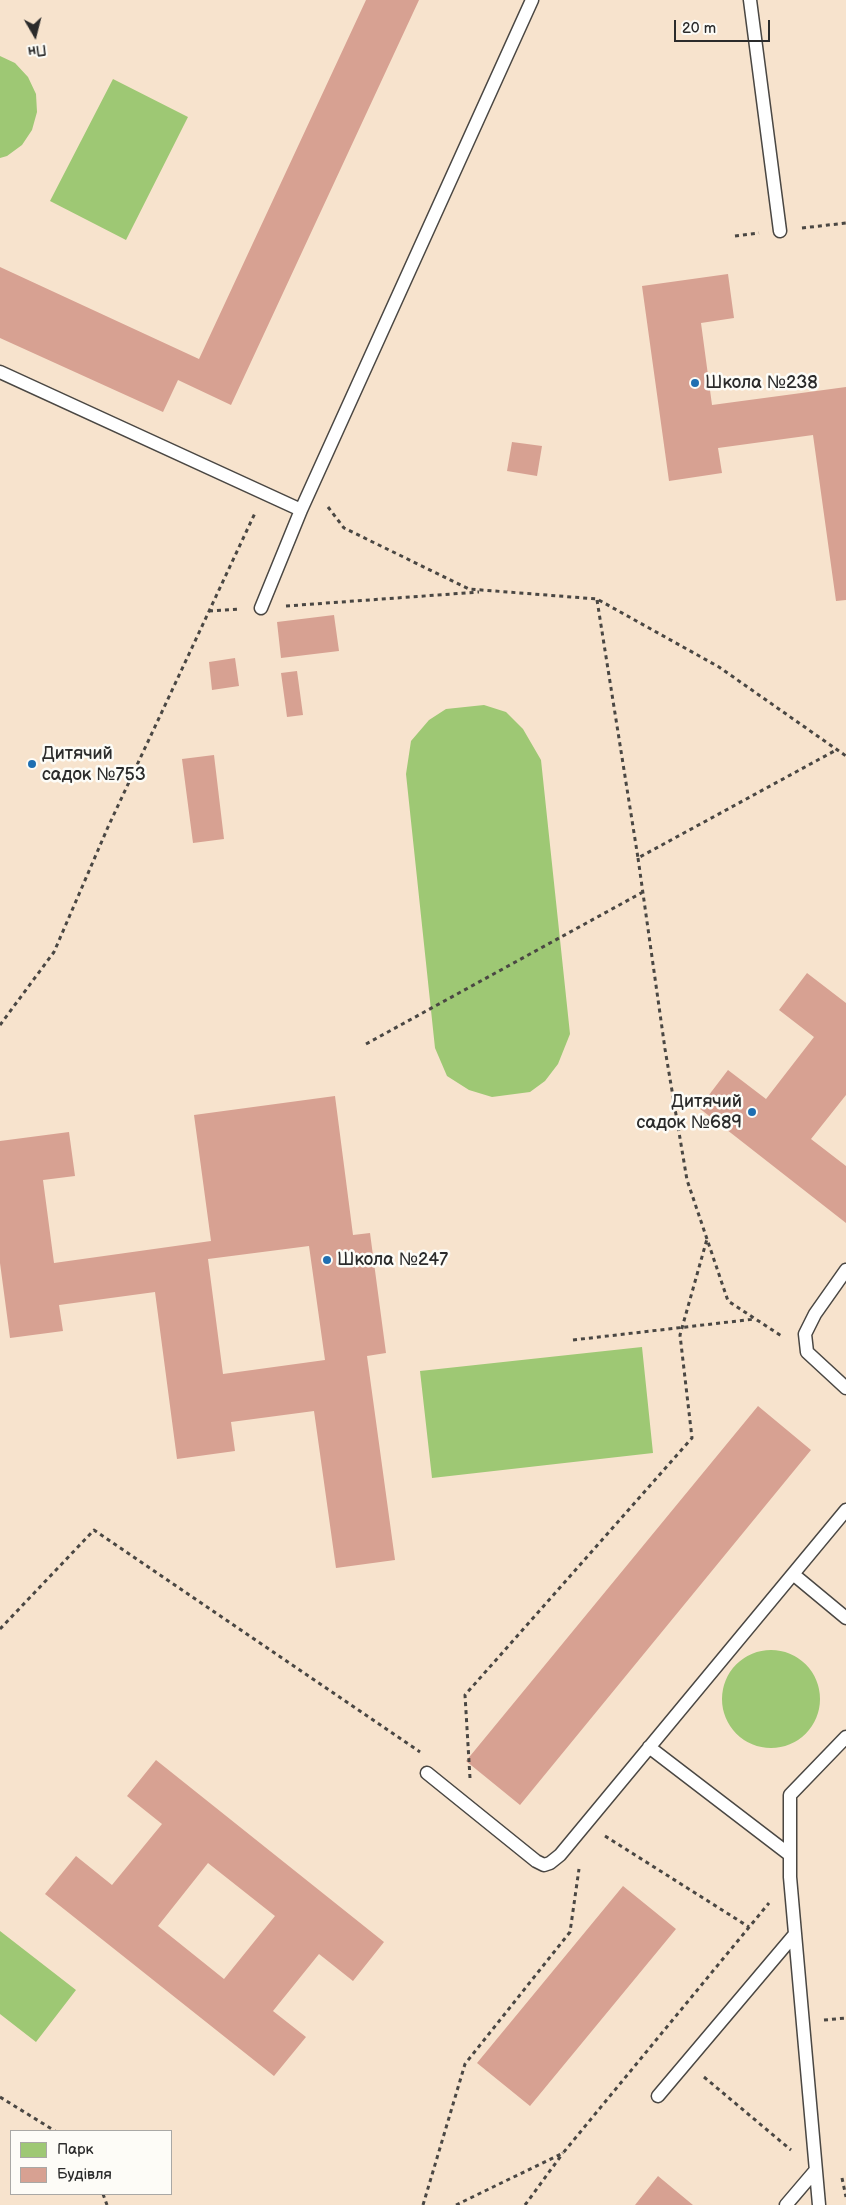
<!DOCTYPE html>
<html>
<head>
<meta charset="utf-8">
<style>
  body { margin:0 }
  #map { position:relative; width:846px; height:2205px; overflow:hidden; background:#f7e3cd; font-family:"Balsamiq Sans",sans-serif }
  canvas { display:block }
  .legend { position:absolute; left:10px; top:2130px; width:162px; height:65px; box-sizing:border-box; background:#fdfcf7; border:1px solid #a9a8a5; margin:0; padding:6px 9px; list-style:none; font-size:15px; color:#2b2b2b }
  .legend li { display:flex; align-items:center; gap:10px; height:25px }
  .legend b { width:25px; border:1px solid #a9a8a5 }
  .north { position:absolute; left:10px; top:10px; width:50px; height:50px; -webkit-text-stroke:4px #fdfcf7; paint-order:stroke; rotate:172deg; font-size:14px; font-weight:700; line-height:20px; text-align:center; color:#2b2b2b }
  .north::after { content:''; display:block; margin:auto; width:18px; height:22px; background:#2b2b2b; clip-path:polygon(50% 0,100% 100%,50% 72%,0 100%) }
  .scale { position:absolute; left:674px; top:20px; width:96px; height:22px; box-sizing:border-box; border:2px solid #2b2b2b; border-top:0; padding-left:6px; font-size:15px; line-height:18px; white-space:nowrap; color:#2b2b2b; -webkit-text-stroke:4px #fdfcf7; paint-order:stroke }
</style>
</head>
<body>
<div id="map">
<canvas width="846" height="2205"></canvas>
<ul class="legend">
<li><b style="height:14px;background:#9ec874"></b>Парк</li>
<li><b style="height:14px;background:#d7a192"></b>Будівля</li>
</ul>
<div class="north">Пн</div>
<div class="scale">20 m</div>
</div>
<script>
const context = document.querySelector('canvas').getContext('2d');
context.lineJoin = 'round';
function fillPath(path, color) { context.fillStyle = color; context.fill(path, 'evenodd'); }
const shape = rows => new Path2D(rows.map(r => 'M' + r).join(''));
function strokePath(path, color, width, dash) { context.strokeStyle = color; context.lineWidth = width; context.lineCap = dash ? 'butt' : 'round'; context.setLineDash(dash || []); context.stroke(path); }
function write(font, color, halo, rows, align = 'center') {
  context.font = font + ' "Balsamiq Sans",sans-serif'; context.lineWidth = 5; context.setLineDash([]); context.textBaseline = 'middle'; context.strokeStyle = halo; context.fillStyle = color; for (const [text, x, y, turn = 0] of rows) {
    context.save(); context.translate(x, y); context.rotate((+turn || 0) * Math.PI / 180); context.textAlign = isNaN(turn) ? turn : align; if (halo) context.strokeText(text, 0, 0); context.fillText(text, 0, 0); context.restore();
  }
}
fillPath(shape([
  [0,56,15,63,28,77,36,94,37,112,32,130,22,145,7,156,0,158],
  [113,79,188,117,126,240,50,201],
  [484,705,506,712,523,729,541,760,570,1034,558,1064,545,1081,530,1092,492,1097,469,1090,447,1076,435,1048,406,774,411,741,429,720,446,709],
  [642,1347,653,1453,432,1478,420,1371],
  '722 1699a49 49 0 1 1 98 0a49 49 0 1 1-98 0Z',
  [0,1931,76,1990,36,2042,0,2014]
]), '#9ec874');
fillPath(shape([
  [366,0,419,0,231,405,178,380,163,412,0,338,0,267,199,359],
  [728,274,734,318,701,323,712,405,846,387,846,600,836,601,813,435,718,448,722,473,669,481,642,286],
  [512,442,542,446,537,476,507,471],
  [334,615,339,651,281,658,277,622],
  [235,658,239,686,212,690,209,662],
  [297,671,303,715,287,717,281,673],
  [214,755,224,839,193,843,182,759],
  [807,973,846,1003,846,1095,811,1139,846,1166,846,1223,699,1108,728,1070,766,1099,814,1037,779,1010],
  [335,1096,353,1235,370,1233,386,1353,367,1356,395,1560,336,1568,314,1411,231,1422,235,1451,177,1459,155,1292,59,1305,63,1331,10,1338,0,1263,0,1141,69,1132,75,1176,43,1180,54,1263,211,1241,194,1115],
  [309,1246,325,1360,223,1374,208,1259],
  [758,1406,811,1450,520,1805,466,1761],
  [156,1760,384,1942,353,1981,319,1954,273,2011,306,2037,274,2076,45,1894,76,1856,112,1885,162,1824,127,1796],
  [208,1863,275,1916,224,1979,158,1926],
  [623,1886,676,1929,530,2106,477,2063],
  [658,2176,693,2205,635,2205]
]), '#d7a192');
const service = shape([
  [750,0,780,231],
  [0,372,301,510],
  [261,608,301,510,532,0],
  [846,1270,815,1314,805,1334,807,1352,846,1388],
  [793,1574,846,1618],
  [649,1747,790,1855],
  [427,1773,536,1861,544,1865,550,1863,560,1855,846,1510],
  [658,2096,795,1934],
  [786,2205,815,2171],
  [819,2205,790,1877,790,1795,846,1737]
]);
strokePath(service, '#4a4743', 15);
strokePath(shape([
  [802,228,846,223],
  [735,236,759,233],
  [328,507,344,528,469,589,597,599,719,667,846,756],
  [597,600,638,858,838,749],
  [286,606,479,592],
  [209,611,240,609],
  [638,858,665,1049,687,1180,728,1301,783,1337],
  [0,1025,54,952,108,827,255,513],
  [366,1044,643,892],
  [573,1340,755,1319],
  [0,1629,94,1530,420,1752],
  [470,1778,465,1695,692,1438,680,1335,707,1239],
  [605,1836,749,1927],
  [824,2020,846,2018],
  [704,2077,791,2150],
  [0,2097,55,2131],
  [842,2178,846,2197],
  [103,2194,107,2205],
  [423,2205,465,2064,570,1932,579,1869],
  [456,2205,563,2153,769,1903],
  [525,2205,563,2153]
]), '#4a4743', 3, [4, 4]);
strokePath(service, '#fff', 12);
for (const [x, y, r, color] of [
  [695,383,5,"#1f6fb2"],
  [32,764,5,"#1f6fb2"],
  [752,1112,5,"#1f6fb2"],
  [327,1260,5,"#1f6fb2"]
]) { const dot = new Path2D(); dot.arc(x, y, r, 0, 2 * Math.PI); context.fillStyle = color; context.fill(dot); strokePath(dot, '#fdfcf7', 2); }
write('18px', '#2b2b2b', '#fdfcf7', [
  ["Школа №238",705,383],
  ["Дитячий",42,754],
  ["садок №753",42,775],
  ["Дитячий",742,1102,"right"],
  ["садок №689",742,1123,"right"],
  ["Школа №247",337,1260]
], 'left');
</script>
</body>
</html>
